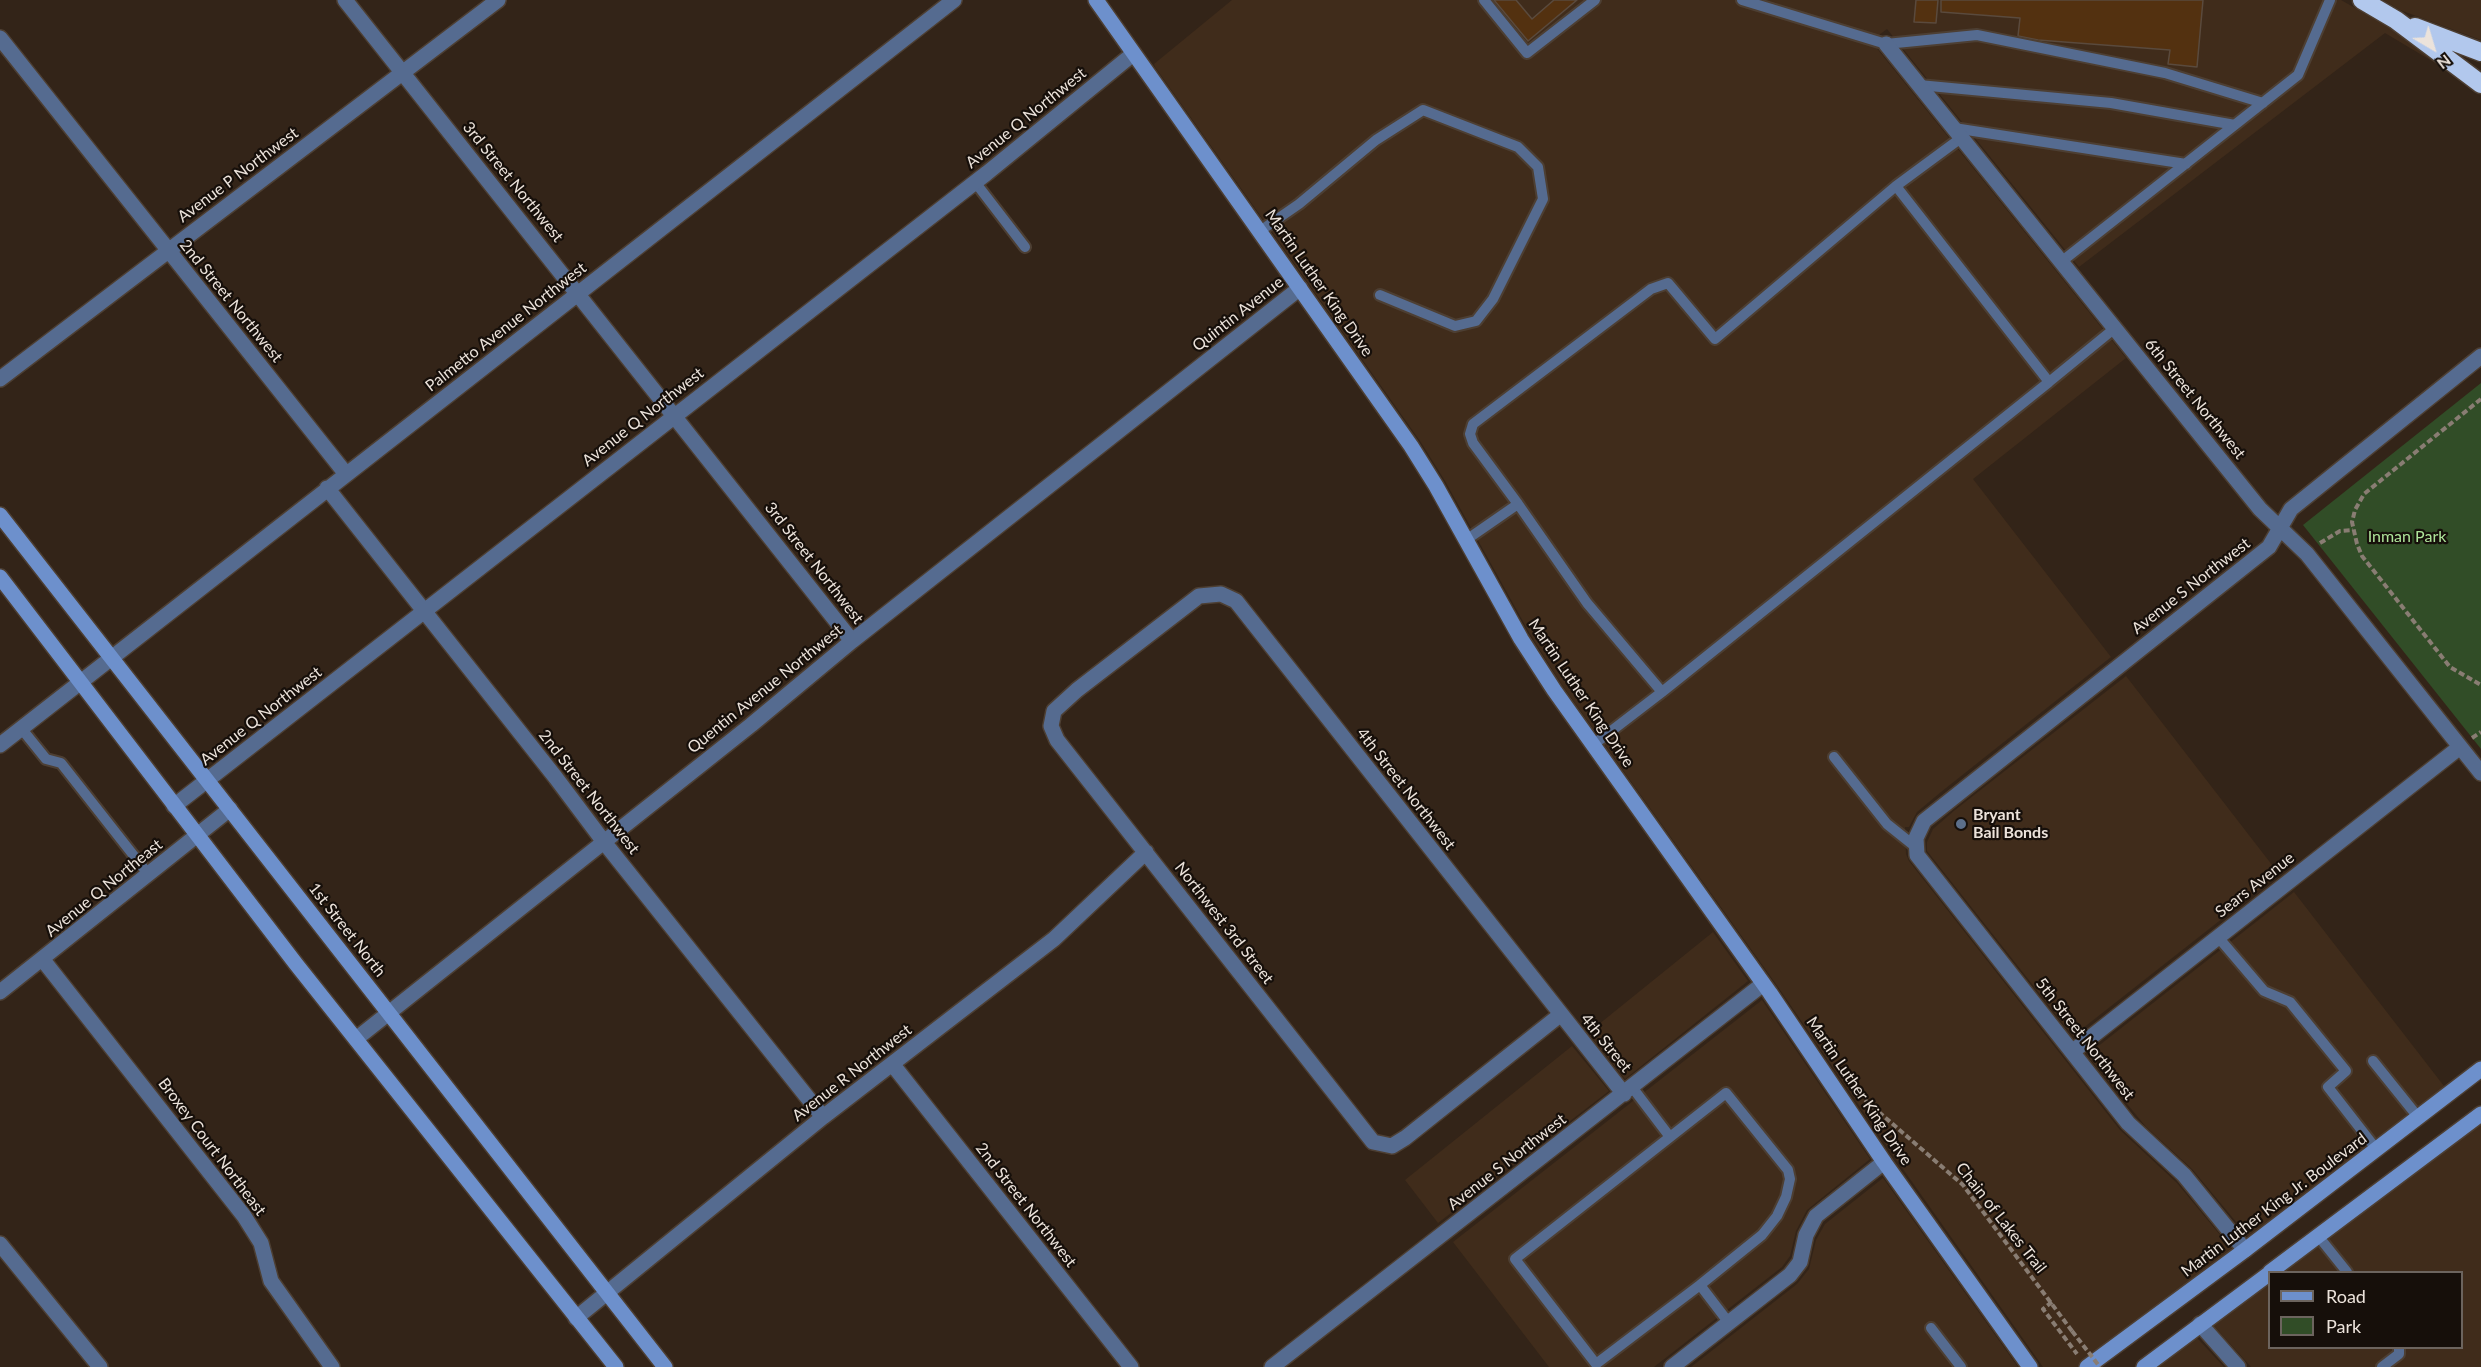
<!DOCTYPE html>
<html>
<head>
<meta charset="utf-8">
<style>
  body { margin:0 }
  #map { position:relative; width:2481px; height:1367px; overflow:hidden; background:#332418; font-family:Lato,sans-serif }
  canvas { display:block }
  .legend { position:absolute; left:2268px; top:1271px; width:195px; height:78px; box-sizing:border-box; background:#160f0a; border:2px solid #6c645e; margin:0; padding:8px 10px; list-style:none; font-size:18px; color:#ece3db }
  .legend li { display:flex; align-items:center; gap:12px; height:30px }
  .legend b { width:30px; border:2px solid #6c645e }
  .north { position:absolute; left:2403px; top:18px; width:60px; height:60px; -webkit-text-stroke:4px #160f0a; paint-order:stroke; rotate:142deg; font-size:16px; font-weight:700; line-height:24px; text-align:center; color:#ece3db }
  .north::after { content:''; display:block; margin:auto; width:21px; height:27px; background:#ece3db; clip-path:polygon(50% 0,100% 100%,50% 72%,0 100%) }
</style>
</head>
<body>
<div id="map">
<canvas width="2481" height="1367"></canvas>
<ul class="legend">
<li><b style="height:8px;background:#6d90cc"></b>Road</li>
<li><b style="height:16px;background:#314d27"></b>Park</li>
</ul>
<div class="north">N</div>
</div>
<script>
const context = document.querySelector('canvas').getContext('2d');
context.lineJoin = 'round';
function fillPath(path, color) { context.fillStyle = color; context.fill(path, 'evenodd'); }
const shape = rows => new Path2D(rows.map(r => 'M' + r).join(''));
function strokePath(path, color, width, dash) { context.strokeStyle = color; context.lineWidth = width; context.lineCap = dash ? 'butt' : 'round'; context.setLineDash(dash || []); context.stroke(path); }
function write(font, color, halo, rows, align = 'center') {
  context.font = font + ' Lato,sans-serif'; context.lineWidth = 4.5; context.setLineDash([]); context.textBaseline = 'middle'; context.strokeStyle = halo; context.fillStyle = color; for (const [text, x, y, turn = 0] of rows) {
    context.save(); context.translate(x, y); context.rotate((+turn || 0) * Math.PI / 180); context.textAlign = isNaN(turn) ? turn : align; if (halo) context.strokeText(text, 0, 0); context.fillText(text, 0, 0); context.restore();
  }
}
fillPath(shape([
  [1232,0,2341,0,2392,29,2437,64,2385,33,2079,267,1887,29,1871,41,2126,358,1973,479,2111,657,1941,792,1917,812,1909,827,1905,827,1906,854,1909,861,2120,1130,2177,1183,2240,1259,2095,1367,2043,1367,1893,1155,1778,987,1562,685,1530,634,1445,481,1420,441,1155,67,1154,64],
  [2383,0,2481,0,2481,40,2400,10],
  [2126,676,2279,874,2073,1036,1927,851,1927,842,1933,829,1955,810],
  [2294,892,2454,1099,2257,1247,2192,1169,2146,1127,2087,1055],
  [1713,932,1748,981,1625,1079,1588,1033],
  [1762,1000,1870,1159,1807,1210,1796,1231,1790,1256,1782,1267,1654,1367,1549,1367,1453,1242],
  [1572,1046,1609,1091,1438,1223,1405,1180],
  [2481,1107,2481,1367,2251,1367,2203,1314],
  [2270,1272,2462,1272,2462,1348,2270,1348],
  [1883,1178,2018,1367,1691,1367,1797,1284,1809,1269,1816,1240,1825,1224],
  [2187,1327,2224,1367,2134,1367]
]), '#402c1b');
fillPath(shape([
  [2481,383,2481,749,2303,525]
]), '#314d27');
const building = shape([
  [1494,0,1516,0,1532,19,1554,0,1577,0,1528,41,1494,0],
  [1916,0,1938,0,1936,23,1914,22,1916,0],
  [1941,0,2203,0,2197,67,2168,64,2170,50,2038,40,2018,36,2020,18,1941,12,1941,0]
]);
fillPath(building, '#533110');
strokePath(building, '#5a4a3d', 1.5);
const lane = shape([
  [1484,0,1527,53,1595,0],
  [1742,0,1886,44,1977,35,2165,73,2263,103],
  [1919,85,2111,103,2235,125],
  [1954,128,2186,164],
  [975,182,1025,247],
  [1260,231,1299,204,1376,140,1423,110,1518,147,1538,167,1543,199,1493,299,1476,321,1455,326,1380,295],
  [2061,262,2298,75,2330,0],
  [2049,382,2115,328],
  [1518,504,1473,443,1470,434,1473,424,1651,289,1668,283,1715,339,1896,186,1961,138],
  [1466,540,1518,504,1587,603,1662,692,1593,745],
  [1662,692,2049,382,1896,186],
  [21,728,46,759,61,763,149,875],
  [1834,757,1887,824,1917,848],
  [2218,937,2264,991,2290,1002,2346,1071,2328,1087,2377,1150],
  [2373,1061,2418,1117],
  [1632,1087,1670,1137],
  [2319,1237,2347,1272],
  [1700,1285,1762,1235,1777,1216,1786,1197,1790,1179,1788,1170,1726,1093,1515,1259,1596,1364,1700,1285,1729,1323],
  [1931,1328,1961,1367],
  [2382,1367,2399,1354,2399,1348]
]);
const street = shape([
  [345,0,852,641],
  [0,38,346,474],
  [1886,44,2260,509,2307,554,2481,773],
  [0,379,498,0],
  [327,488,556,778,604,842,823,1117],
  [0,745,954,0],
  [174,806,987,173,1133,54],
  [43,960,244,1216,261,1243,271,1281,332,1367],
  [0,992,230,809],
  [1560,1015,1405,1138,1392,1146,1373,1142,1057,740,1051,726,1054,711,1077,690,1199,596,1221,594,1236,601,1624,1094],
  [356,1039,751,725,852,641,1300,288],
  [2072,1052,2460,747],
  [893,1065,1131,1367],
  [0,1244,100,1367],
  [2245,1250,2184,1175,2128,1123,1917,855,1916,838,1924,821,2269,547,2291,509,2481,356],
  [576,1318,823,1117,1054,939,1146,852],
  [2200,1324,2238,1367],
  [1272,1367,1763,984],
  [1672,1367,1790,1275,1800,1262,1806,1235,1816,1216,1884,1162]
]);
const secondary = shape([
  [1096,0,1411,446,1436,486,1521,639,1554,690,1770,993,1884,1162,2030,1367],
  [0,515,665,1367],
  [0,577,296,964,616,1367],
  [2270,1272,2481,1114],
  [2087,1367,2245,1250,2481,1069],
  [2144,1367,2270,1273]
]);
const highway = shape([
  [2362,0,2396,20,2481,84],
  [2415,27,2481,52]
]);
strokePath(lane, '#4d3f33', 14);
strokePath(street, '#4d3f33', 18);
strokePath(secondary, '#4d3f33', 18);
strokePath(highway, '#4d3f33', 21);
strokePath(shape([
  [2481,399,2364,494,2355,510,2352,522,2357,544,2362,556,2450,667,2481,685],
  [2320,543,2340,531,2353,530],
  [2472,738,2481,732],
  [1865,1100,1963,1185,2072,1331],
  [2052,1302,2043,1309,2077,1354]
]), '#897d73', 4, [6, 3]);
strokePath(lane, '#556b90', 10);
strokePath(street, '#556b90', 15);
strokePath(secondary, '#6d90cc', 15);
strokePath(highway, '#b2c8ed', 18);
strokePath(shape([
  [2072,1331,2100,1367]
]), '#897d73', 4, [6, 3]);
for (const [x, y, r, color] of [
  [1961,824,6,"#5c6f8a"]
]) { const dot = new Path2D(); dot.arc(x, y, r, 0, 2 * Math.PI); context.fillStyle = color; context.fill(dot); strokePath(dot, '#160f0a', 2); }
write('16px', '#ece3db', '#160f0a', [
  ["Avenue Q Northwest",1026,118,-39],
  ["Avenue P Northwest",238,175,-37],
  ["3rd Street Northwest",513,182,51],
  ["Martin Luther King Drive",1319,283,55],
  ["2nd Street Northwest",231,301,51],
  ["Quintin Avenue",1238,314,-38],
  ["Palmetto Avenue Northwest",506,327,-38],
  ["6th Street Northwest",2195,399,51],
  ["Avenue Q Northwest",643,417,-38],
  ["3rd Street Northwest",814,563,52],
  ["Avenue S Northwest",2191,586,-38],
  ["Quentin Avenue Northwest",765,689,-39],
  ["Martin Luther King Drive",1581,693,56],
  ["Avenue Q Northwest",261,716,-38],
  ["4th Street Northwest",1406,789,52],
  ["2nd Street Northwest",589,792,52],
  ["Sears Avenue",2255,885,-38],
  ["Avenue Q Northeast",104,888,-39],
  ["Northwest 3rd Street",1224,923,52],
  ["1st Street North",347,930,52],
  ["5th Street Northwest",2085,1039,52],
  ["4th Street",1606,1043,51],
  ["Avenue R Northwest",852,1073,-38],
  ["Martin Luther King Drive",1859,1091,56],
  ["Broxey Court Northeast",212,1147,53],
  ["Avenue S Northwest",1507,1162,-38],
  ["2nd Street Northwest",1026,1205,52],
  ["Martin Luther King Jr. Boulevard",2274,1205,-37],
  ["Chain of Lakes Trail",2001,1218,52]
]);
write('16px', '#aee49a', '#160f0a', [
  ["Inman Park",2407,537]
]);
write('bold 16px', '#ece3db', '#160f0a', [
  ["Bryant",1973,815],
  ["Bail Bonds",1973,833]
], 'left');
</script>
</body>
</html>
